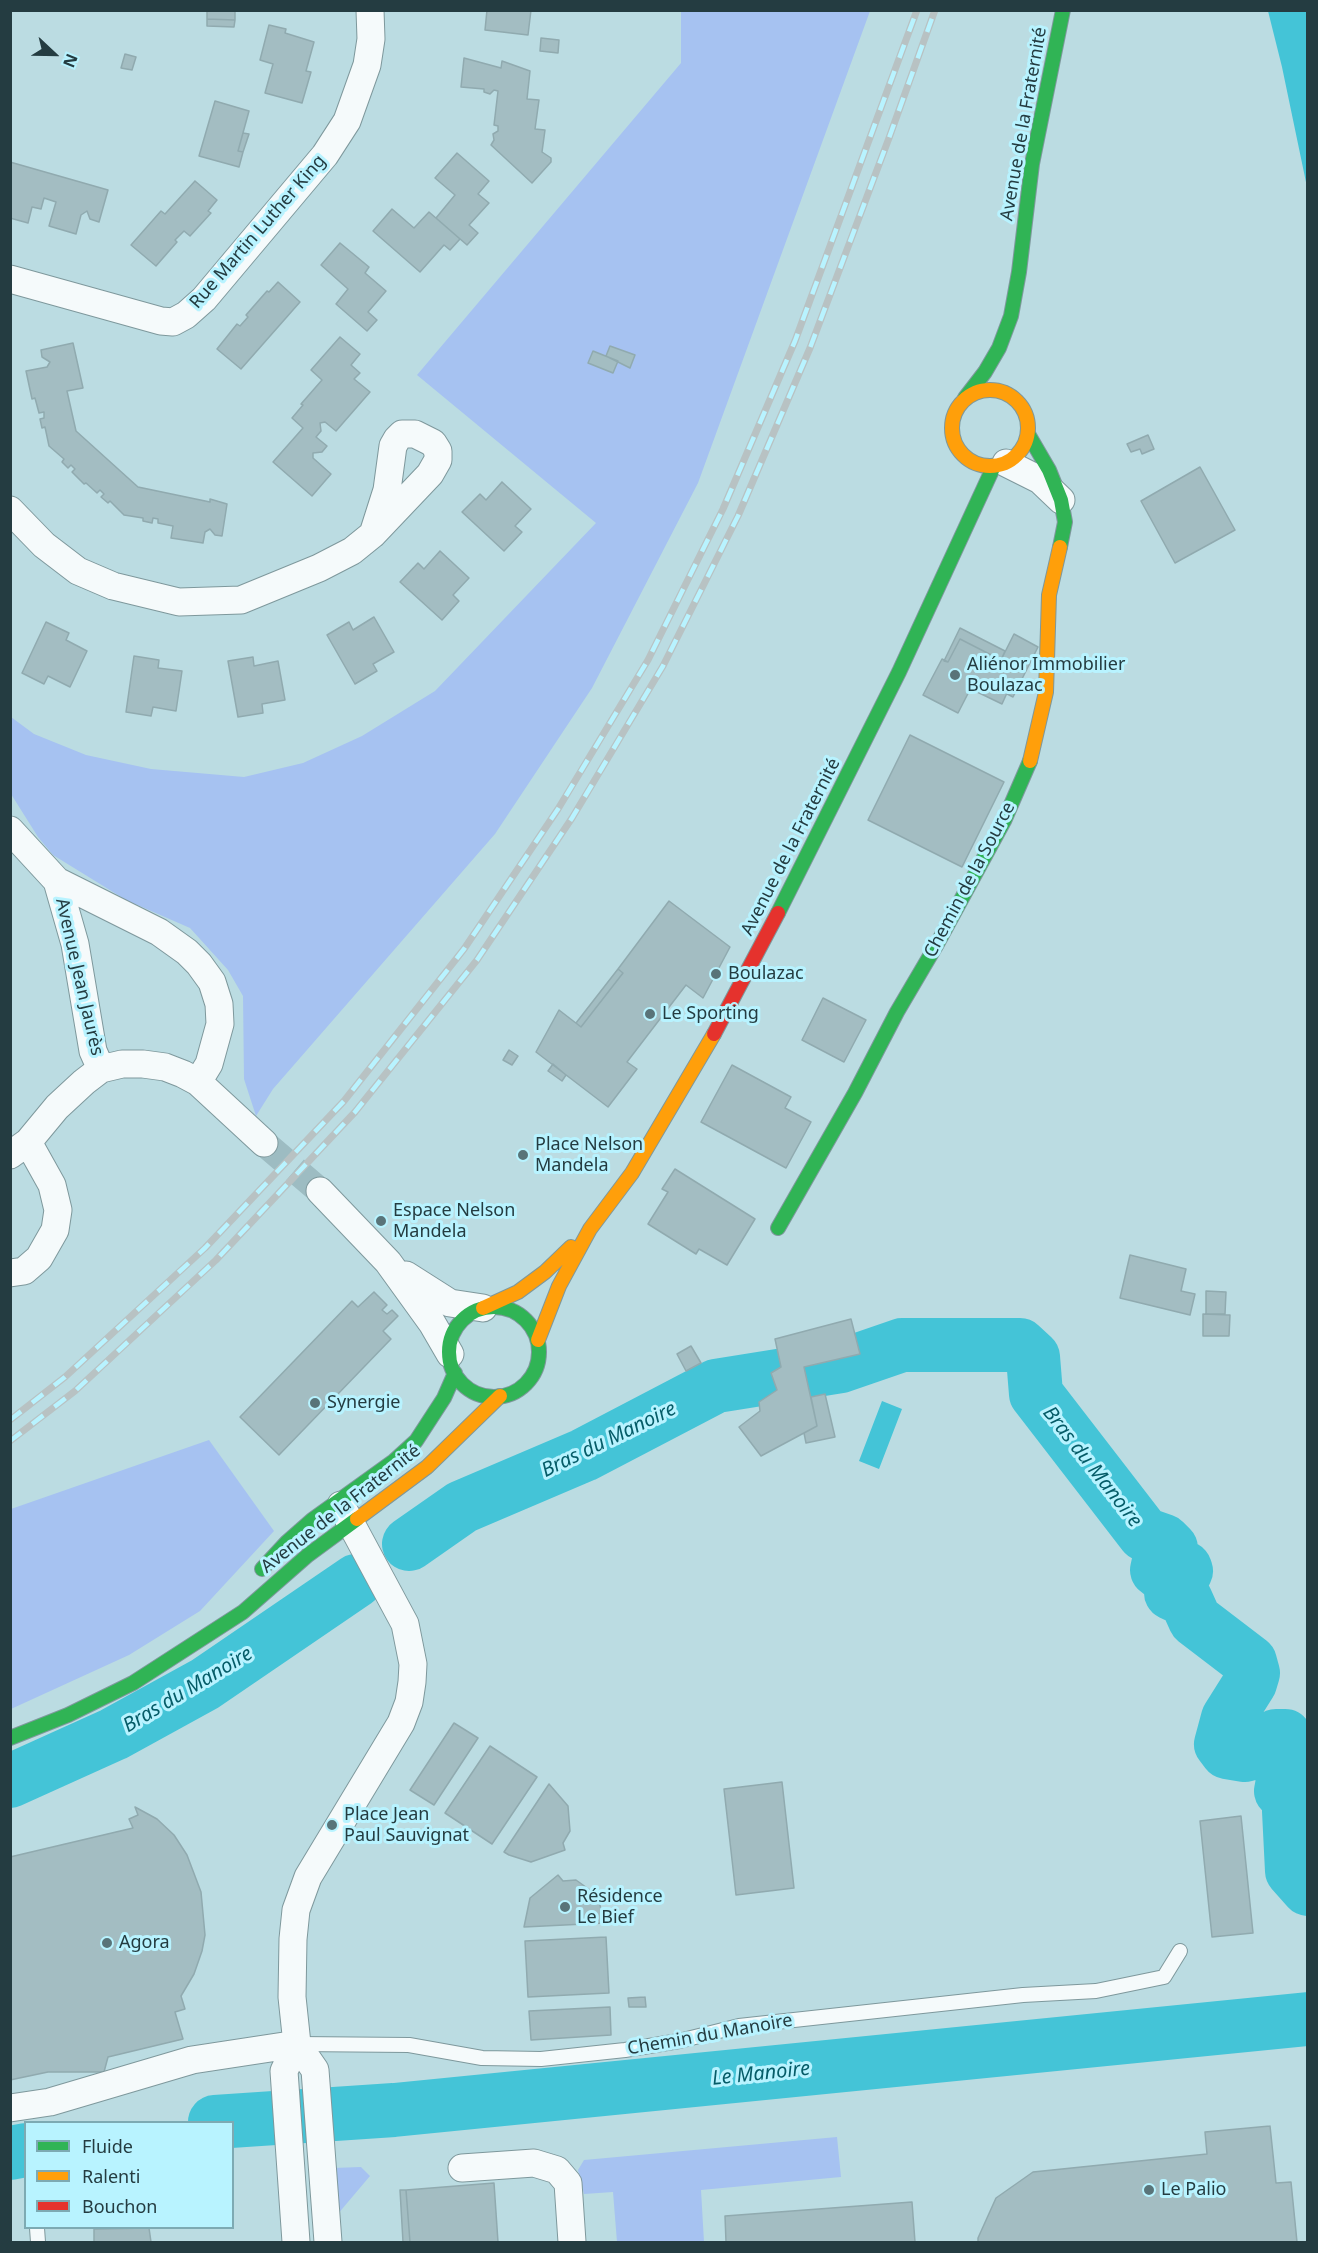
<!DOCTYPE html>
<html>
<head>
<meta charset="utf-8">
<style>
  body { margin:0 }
  #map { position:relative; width:1318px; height:2253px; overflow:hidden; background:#bbdce2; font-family:"Noto Sans",sans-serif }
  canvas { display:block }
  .frame { position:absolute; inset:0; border:12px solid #243c41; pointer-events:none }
  .legend { position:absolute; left:24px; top:2121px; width:210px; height:108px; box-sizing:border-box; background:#b8f3ff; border:2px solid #7daab3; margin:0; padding:8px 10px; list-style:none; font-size:18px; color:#243c41 }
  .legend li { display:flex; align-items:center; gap:12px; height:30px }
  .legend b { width:30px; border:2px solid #7daab3 }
  .north { position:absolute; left:24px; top:24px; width:60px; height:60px; -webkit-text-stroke:4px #b8f3ff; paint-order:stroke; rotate:112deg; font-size:16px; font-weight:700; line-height:24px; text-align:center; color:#243c41 }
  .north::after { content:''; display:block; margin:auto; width:21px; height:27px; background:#243c41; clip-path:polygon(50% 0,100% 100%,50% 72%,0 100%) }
</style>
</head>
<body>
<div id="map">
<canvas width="1318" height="2253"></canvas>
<div class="frame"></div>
<ul class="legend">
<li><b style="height:8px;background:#30b455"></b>Fluide</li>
<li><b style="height:8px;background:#ff9f0a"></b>Ralenti</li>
<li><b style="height:8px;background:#e5322d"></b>Bouchon</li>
</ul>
<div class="north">N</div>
</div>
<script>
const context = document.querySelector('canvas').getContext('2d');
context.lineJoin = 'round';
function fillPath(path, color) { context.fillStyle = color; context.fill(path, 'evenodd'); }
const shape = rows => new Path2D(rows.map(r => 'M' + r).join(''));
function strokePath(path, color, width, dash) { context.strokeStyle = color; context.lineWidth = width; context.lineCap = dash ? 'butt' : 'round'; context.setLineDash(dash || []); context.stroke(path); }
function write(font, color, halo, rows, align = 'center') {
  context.font = font + ' "Noto Sans",sans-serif'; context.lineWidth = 6; context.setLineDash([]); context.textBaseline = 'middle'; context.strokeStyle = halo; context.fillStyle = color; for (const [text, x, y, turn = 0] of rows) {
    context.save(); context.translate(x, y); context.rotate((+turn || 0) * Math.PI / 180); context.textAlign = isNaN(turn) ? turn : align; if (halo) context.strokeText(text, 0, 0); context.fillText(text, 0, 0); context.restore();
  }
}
fillPath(shape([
  [681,11,870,11,698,483,592,688,495,834,273,1089,256,1116,244,1079,243,996,228,970,190,928,126,900,53,855,38,837,11,794,11,717,34,734,86,755,151,769,244,777,303,763,362,736,435,691,596,523,417,375,681,63],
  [209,1440,274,1531,200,1611,129,1655,11,1709,11,1509],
  [837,2137,841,2177,701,2190,704,2242,617,2242,613,2192,584,2194,578,2170,584,2160],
  [361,2167,370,2176,337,2215,333,2168]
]), '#a6c2f1');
fillPath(shape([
  [1268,11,1307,11,1307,187,1282,67],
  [882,1401,902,1409,879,1469,859,1461]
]), '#44c4d7');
strokePath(shape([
  [409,1544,462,1507,584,1455,716,1386,841,1366,902,1345,1020,1345,1033,1357,1036,1394,1144,1534,1164,1541,1171,1548,1159,1561,1157,1570,1162,1574,1185,1568,1186,1571,1182,1579,1172,1586,1171,1593,1186,1600,1195,1620,1250,1662,1253,1673,1250,1683,1228,1718,1221,1744,1227,1752,1245,1755,1260,1751,1276,1736,1285,1736,1290,1744,1281,1791,1293,1793,1303,1804,1295,1812,1289,1811,1292,1871,1308,1889],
  [10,1781,114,1734,205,1684,356,1581],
  [215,2122,394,2110,1308,2019],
  [10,2153,26,2150]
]), '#44c4d7', 54);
const building = shape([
  [207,10,235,10,235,20,207,19,207,10],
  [487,10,531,10,528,35,485,30,487,10],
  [207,19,235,20,234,27,207,26,207,19],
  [269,25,286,29,285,33,314,42,306,71,311,72,302,103,265,93,273,64,260,60,269,25],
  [541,38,559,40,558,53,540,51,541,38],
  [125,54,136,57,132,70,121,68,125,54],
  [464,58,501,68,502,61,530,71,527,99,539,100,535,129,545,130,542,152,551,158,551,162,532,183,491,145,494,140,493,134,498,131,498,126,494,125,498,91,494,90,490,94,484,92,484,89,461,87,464,58],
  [215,101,249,111,238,151,243,152,239,167,199,156,215,101],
  [243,133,249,134,243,152,238,151,243,133],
  [457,153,489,181,478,194,489,203,469,225,478,233,467,245,436,218,455,195,435,178,457,153],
  [10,162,108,190,99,222,90,219,87,211,81,215,76,234,49,226,56,202,44,198,41,209,32,207,28,223,10,218,10,162],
  [195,181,217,200,208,211,211,213,190,236,184,231,175,240,177,242,156,266,131,245,161,211,165,214,195,181],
  [392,209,414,228,429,212,460,239,450,250,444,245,420,272,373,231,392,209],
  [340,243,369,267,365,273,386,291,368,312,377,320,367,331,336,304,348,289,321,265,340,243],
  [278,282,300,302,241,369,217,349,237,324,240,326,248,317,246,315,267,291,269,292,278,282],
  [340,337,360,354,351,365,360,373,354,379,370,392,336,431,325,422,320,423,321,431,316,437,327,446,322,452,313,453,313,458,331,474,312,496,273,462,303,428,292,418,303,405,301,404,322,380,311,370,340,337],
  [73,343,83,388,67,391,76,431,138,487,210,502,210,499,227,504,222,536,215,535,210,529,205,532,203,543,171,538,173,526,158,523,158,519,153,518,152,523,143,521,143,518,124,515,110,501,108,503,101,497,104,494,100,490,97,493,86,483,84,484,72,472,75,469,71,465,68,468,62,462,64,459,49,446,45,427,42,428,40,419,44,418,44,412,39,413,35,398,32,399,26,371,47,367,50,362,42,357,41,350,73,343],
  [610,346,635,355,630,368,606,356,610,346],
  [593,351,618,361,613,373,588,363,593,351],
  [1148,435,1154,449,1142,454,1140,449,1131,452,1127,444,1148,435],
  [1200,467,1235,530,1175,563,1141,501,1200,467],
  [502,482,531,509,515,526,522,532,504,551,462,512,480,494,486,500,502,482],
  [440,551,469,578,453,595,459,601,442,620,400,582,418,563,424,569,440,551],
  [374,617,394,652,373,664,377,671,355,684,327,635,349,622,353,630,374,617],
  [46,622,69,633,66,640,87,651,70,687,48,676,44,684,22,673,46,622],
  [960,628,1005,651,1001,660,960,639,948,662,944,661,960,628],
  [1014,634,1038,647,1013,697,976,678,958,713,923,695,942,659,948,662,960,639,1001,660,1014,634],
  [134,656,159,660,158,668,182,671,176,711,153,707,151,716,126,712,134,656],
  [253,657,254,666,278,661,285,700,262,704,263,713,238,717,228,661,253,657],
  [976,678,1007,693,1002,704,971,689,976,678],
  [910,735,1004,782,962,867,868,820,910,735],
  [669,901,730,947,703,998,686,985,627,1062,637,1069,608,1107,536,1052,559,1010,581,1027,623,973,618,969,669,901],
  [618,969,623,973,581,1027,576,1023,618,969],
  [823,998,866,1020,844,1062,802,1040,823,998],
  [509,1050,518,1056,512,1065,503,1060,509,1050],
  [553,1064,566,1075,562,1081,548,1071,553,1064],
  [732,1065,791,1097,785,1108,811,1122,786,1168,701,1122,732,1065],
  [675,1169,755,1219,727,1265,699,1249,696,1254,648,1224,668,1192,662,1189,675,1169],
  [1130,1255,1186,1269,1181,1291,1195,1294,1190,1315,1120,1298,1130,1255],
  [1206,1291,1226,1292,1225,1314,1206,1314,1206,1291],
  [374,1292,387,1305,382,1310,387,1314,392,1310,398,1316,383,1331,391,1339,279,1455,240,1417,352,1301,358,1307,374,1292],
  [1203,1314,1230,1315,1229,1336,1203,1336,1203,1314],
  [851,1319,860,1354,804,1367,817,1426,761,1456,739,1427,760,1411,759,1402,777,1390,771,1373,781,1367,775,1339,851,1319],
  [691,1346,701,1363,686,1371,677,1354,691,1346],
  [825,1394,835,1437,806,1443,804,1433,817,1426,811,1397,825,1394],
  [454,1723,478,1738,434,1805,410,1790,454,1723],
  [490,1746,537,1777,492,1844,445,1813,490,1746],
  [782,1782,794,1888,736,1895,724,1789,782,1782],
  [549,1784,568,1806,570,1831,563,1843,565,1850,531,1862,509,1855,504,1852,549,1784],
  [135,1807,157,1819,174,1835,187,1855,201,1892,205,1935,202,1951,194,1974,181,1996,185,2009,175,2012,183,2039,108,2057,104,2072,48,2072,10,2080,10,1857,133,1828,129,1819,138,1815,135,1807],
  [1241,1816,1253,1933,1212,1937,1200,1821,1241,1816],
  [558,1875,563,1881,576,1880,597,1895,605,1923,524,1927,530,1898,558,1875],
  [606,1937,609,1993,528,1997,525,1941,606,1937],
  [645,1997,646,2007,629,2007,628,1998,645,1997],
  [610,2007,611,2035,531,2040,529,2011,610,2007],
  [1270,2126,1276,2183,1291,2182,1297,2242,978,2242,978,2238,996,2198,1033,2172,1207,2154,1205,2132,1270,2126],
  [494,2183,498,2242,410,2242,406,2190,494,2183],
  [400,2190,406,2190,410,2242,403,2242,400,2190],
  [912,2202,915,2242,726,2242,725,2216,912,2202],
  [94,2229,149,2228,151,2242,94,2242,94,2229]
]);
fillPath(building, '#a3bdc2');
strokePath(building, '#90aaaf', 1.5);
strokePath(shape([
  [264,1143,320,1191]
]), '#9dbcc2', 27, [27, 14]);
const lane = shape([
  [297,2044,409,2045,482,2058,541,2059,625,2050,679,2041,739,2026,1023,1995,1096,1991,1164,1977,1180,1951],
  [37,2228,38,2242]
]);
const street = shape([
  [10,279,161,321,173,322,186,315,204,299,325,155,347,121,367,65,371,39,370,10],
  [1006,463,1040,480,1061,500],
  [10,510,44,545,78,571,113,586,179,602,241,600,319,568,352,551,373,534,430,474,438,460,438,451,433,443,415,434,402,434,397,439,393,446,387,490,373,534],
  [10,830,57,881,75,944,93,1051,101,1069],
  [57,881,159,932,187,952,199,964,212,982,219,1004,220,1024,209,1064,198,1082],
  [10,1155,28,1142,57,1107,84,1082,101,1069,122,1064,143,1064,165,1067,183,1074,198,1082,264,1143],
  [320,1191,388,1262,432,1323,450,1354],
  [10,1273,24,1271,39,1258,55,1230,58,1210,52,1185,28,1142],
  [406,1275,450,1303,483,1308],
  [297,2044,315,2070,328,2242],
  [10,2108,50,2102,192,2060,297,2044],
  [462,2168,534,2163,557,2170,568,2183,572,2242],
  [296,2242,284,2071,297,2044,292,1997,293,1939,296,1910,308,1877,401,1723,409,1702,412,1682,413,1664,405,1624,341,1505]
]);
const fast = shape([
  [965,398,985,372,999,348,1011,316,1019,272,1032,164,1063,10],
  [1028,434,1049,470,1061,500,1065,522,1060,547],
  [778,913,899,672,994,466],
  [778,1228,855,1093,897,1012,937,944,1004,821,1030,761],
  '449 1352a45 45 0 1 1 90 0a45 45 0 1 1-90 0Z',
  [262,1569,287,1542,312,1520,394,1461,416,1441,444,1398,455,1373],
  [10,1738,68,1715,133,1683,243,1612,308,1555,357,1519]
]);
const slow = shape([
  '952 428a38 38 0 1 1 76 0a38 38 0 1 1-76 0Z',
  [1030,761,1046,692,1049,595,1060,547],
  [483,1308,518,1292,545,1272,571,1247],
  [538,1340,559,1286,590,1229,632,1173,714,1034],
  [357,1519,427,1467,500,1396]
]);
const jam = shape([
  [714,1034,778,913]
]);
strokePath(lane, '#7e989c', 16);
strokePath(street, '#7e989c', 29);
strokePath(fast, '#7e989c', 16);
strokePath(slow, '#7e989c', 16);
strokePath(jam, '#7e989c', 16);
strokePath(lane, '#f5fafb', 14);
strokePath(street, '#f5fafb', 27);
strokePath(fast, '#30b455', 14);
strokePath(slow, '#ff9f0a', 14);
strokePath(jam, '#e5322d', 14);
const rail = shape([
  [10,1420,65,1377,205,1248,344,1101,464,949,558,809,648,660,723,509,795,341,917,10],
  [10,1441,75,1391,216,1260,355,1112,477,960,572,818,663,666,738,516,810,348,889,138,935,10]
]);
strokePath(rail, '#b8c2c3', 7);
strokePath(rail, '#b8f3ff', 4.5, [14]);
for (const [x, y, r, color] of [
  [955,675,6,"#597479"],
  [716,974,6,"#597479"],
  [650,1014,6,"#597479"],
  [523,1155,6,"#597479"],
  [381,1221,6,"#597479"],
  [315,1403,6,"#597479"],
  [332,1825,6,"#597479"],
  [565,1907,6,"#597479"],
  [107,1943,6,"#597479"],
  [1149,2190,6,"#597479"]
]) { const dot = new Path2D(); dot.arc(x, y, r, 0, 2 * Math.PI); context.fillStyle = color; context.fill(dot); strokePath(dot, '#b8f3ff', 2); }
write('18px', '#243c41', '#b8f3ff', [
  ["Avenue de la Fraternité",1024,124,-80],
  ["Rue Martin Luther King",258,232,-49],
  ["Avenue de la Fraternité",791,847,-63],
  ["Chemin de la Source",970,880,-62],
  ["Avenue Jean Jaurès",79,977,77],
  ["Avenue de la Fraternité",341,1509,-38],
  ["Chemin du Manoire",710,2035,-10]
]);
write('18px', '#243c41', '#b8f3ff', [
  ["Aliénor Immobilier",967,665],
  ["Boulazac",967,686],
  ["Boulazac",728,974],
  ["Le Sporting",662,1014],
  ["Place Nelson",535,1145],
  ["Mandela",535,1166],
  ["Espace Nelson",393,1211],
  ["Mandela",393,1232],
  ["Synergie",327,1403],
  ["Place Jean",344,1815],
  ["Paul Sauvignat",344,1836],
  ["Résidence",577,1897],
  ["Le Bief",577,1918],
  ["Agora",119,1943],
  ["Le Palio",1161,2190]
], 'left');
write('italic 20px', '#055c68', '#b8f3ff', [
  ["Bras du Manoire",609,1440,-26],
  ["Bras du Manoire",1092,1467,52],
  ["Bras du Manoire",188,1690,-31],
  ["Le Manoire",761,2074,-6]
]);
</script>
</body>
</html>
